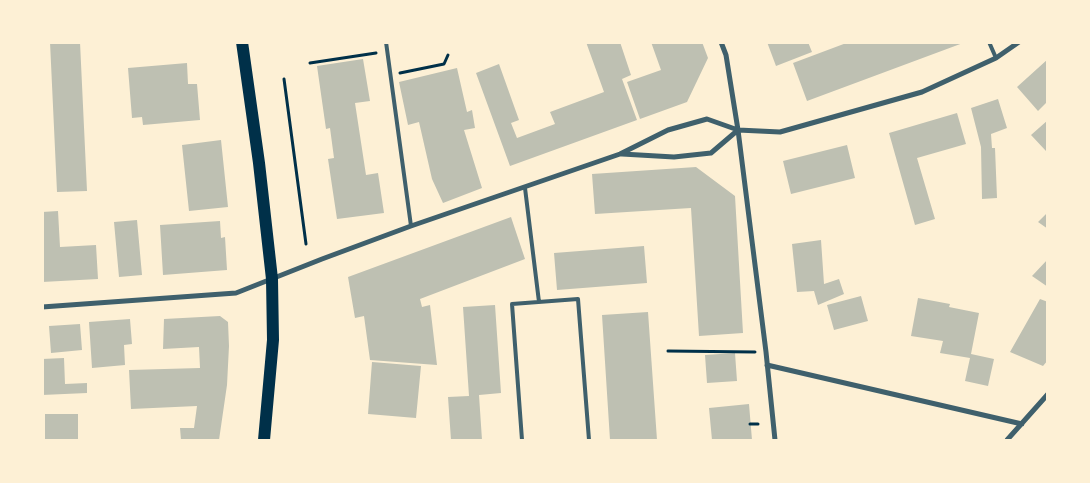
<!DOCTYPE html>
<html>
<head>
<meta charset="utf-8">
<style>
  body { margin:0 }
  #map { position:relative; width:1090px; height:483px; overflow:hidden; background:#fdf0d5; font-family:"PT Sans",sans-serif }
  canvas { display:block }
  .frame { position:absolute; inset:0; border:44px solid #fdf0d5; pointer-events:none }
</style>
</head>
<body>
<div id="map">
<canvas width="1090" height="483"></canvas>
<div class="frame"></div>
</div>
<script>
const context = document.querySelector('canvas').getContext('2d');
context.lineJoin = 'round';
function fillPath(path, color) { context.fillStyle = color; context.fill(path, 'evenodd'); }
const shape = rows => new Path2D(rows.map(r => 'M' + r).join(''));
function strokePath(path, color, width, dash) { context.strokeStyle = color; context.lineWidth = width; context.lineCap = dash ? 'butt' : 'round'; context.setLineDash(dash || []); context.stroke(path); }
fillPath(shape([
  [50,42,80,42,87,191,57,192],
  [586,42,620,42,631,75,622,79,637,120,510,166,476,73,499,64,519,120,511,123,517,138,555,124,550,112,604,92],
  [651,42,702,42,708,58,687,102,640,119,627,82,661,70],
  [767,42,808,42,812,52,776,66],
  [849,42,963,42,963,43,807,101,793,63],
  [363,59,370,101,355,103,366,175,378,173,384,213,337,219,328,159,334,158,330,128,326,129,317,66],
  [1048,59,1048,106,1046,103,1038,111,1017,87],
  [187,63,188,84,197,84,200,120,143,125,142,117,132,118,128,68],
  [457,68,467,112,472,110,475,128,464,130,482,188,443,203,432,179,419,122,408,125,399,82],
  [998,99,1007,128,991,134,992,148,995,148,997,198,982,199,981,147,971,108],
  [957,113,966,144,917,158,935,219,915,225,889,133],
  [1048,120,1048,150,1046,151,1031,135],
  [221,140,228,207,189,211,182,145],
  [847,145,855,178,791,194,783,161],
  [696,167,735,196,743,333,699,336,691,208,595,214,592,174],
  [58,211,60,247,96,245,98,279,42,282,42,212],
  [1048,212,1048,229,1038,222],
  [511,217,525,259,420,299,422,307,430,305,437,365,370,360,364,316,355,318,348,277],
  [137,220,142,275,119,277,114,222],
  [220,221,221,238,225,237,227,270,163,275,160,225],
  [821,240,824,284,839,279,844,294,818,305,814,291,797,292,792,244],
  [644,246,647,283,557,290,554,253],
  [1048,259,1048,287,1032,276],
  [861,296,868,321,834,330,827,305],
  [918,298,950,304,949,307,979,313,971,354,994,359,988,386,965,381,970,358,940,353,943,341,911,336],
  [1040,299,1048,302,1048,360,1043,366,1010,352],
  [495,305,501,393,479,395,482,440,451,440,448,397,469,396,463,307],
  [648,312,657,440,610,440,602,315],
  [220,316,228,322,229,346,227,385,219,440,181,440,180,428,194,428,197,406,131,409,129,370,200,368,199,347,163,349,164,319],
  [130,319,132,344,124,345,125,365,92,368,89,322],
  [80,324,82,350,51,353,49,326],
  [735,353,737,381,707,383,705,355],
  [64,358,65,384,87,383,87,393,42,395,42,359],
  [372,362,421,366,416,418,368,414],
  [749,404,752,440,712,440,709,408],
  [45,414,78,414,78,440,45,440]
]), '#bec0b2');
strokePath(shape([
  [310,63,376,53],
  [400,73,444,64,448,55],
  [284,79,306,244],
  [668,351,755,352],
  [750,424,758,424]
]), '#003049', 3);
strokePath(shape([
  [386,42,411,226],
  [989,42,996,58],
  [525,188,539,302],
  [522,440,512,304,578,299,589,440]
]), '#3f606c', 4);
strokePath(shape([
  [721,42,726,55,738,130,766,352,775,440],
  [622,154,674,157,711,153,738,130],
  [42,307,236,293,322,259,411,226,620,154,668,130,707,119,738,130,780,132,922,92,996,58,1019,42],
  [767,365,1022,424],
  [1007,440,1048,394]
]), '#3f606c', 5);
strokePath(shape([
  [242,42,259,163,272,279,273,340,264,440]
]), '#003049', 12);
</script>
</body>
</html>
